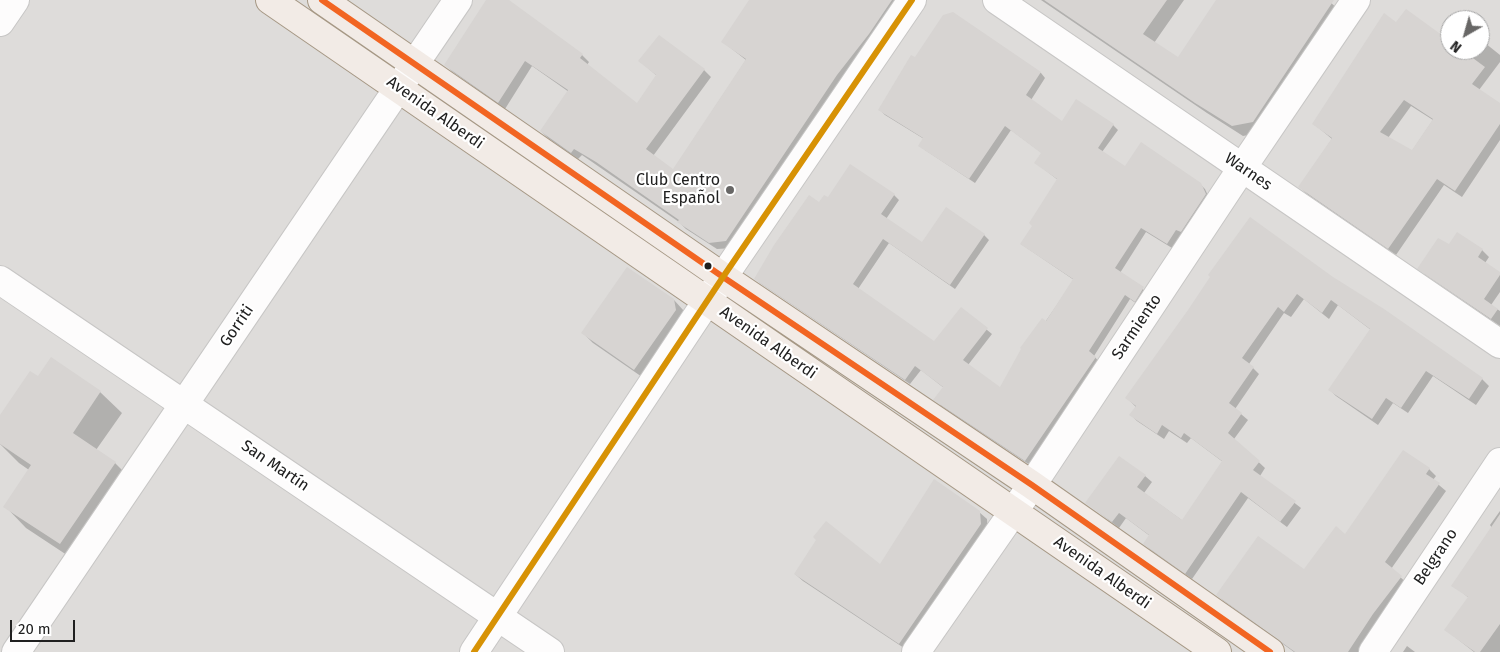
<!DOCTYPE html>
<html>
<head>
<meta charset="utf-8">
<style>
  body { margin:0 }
  #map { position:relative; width:1500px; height:652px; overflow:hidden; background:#efece9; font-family:"Fira Sans",sans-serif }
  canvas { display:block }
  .north { position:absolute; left:1440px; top:10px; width:50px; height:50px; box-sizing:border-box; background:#fff; border:1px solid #a6a6a6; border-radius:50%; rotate:218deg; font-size:14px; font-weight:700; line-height:20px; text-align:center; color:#202020 }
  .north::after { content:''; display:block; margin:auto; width:18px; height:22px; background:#686766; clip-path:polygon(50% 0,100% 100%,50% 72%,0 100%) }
  .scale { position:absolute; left:10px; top:620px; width:65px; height:22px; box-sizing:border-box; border:2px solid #202020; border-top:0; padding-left:6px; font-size:15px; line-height:18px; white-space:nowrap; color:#202020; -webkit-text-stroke:4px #fff; paint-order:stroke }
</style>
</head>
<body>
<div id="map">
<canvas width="1500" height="652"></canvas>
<div class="north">N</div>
<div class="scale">20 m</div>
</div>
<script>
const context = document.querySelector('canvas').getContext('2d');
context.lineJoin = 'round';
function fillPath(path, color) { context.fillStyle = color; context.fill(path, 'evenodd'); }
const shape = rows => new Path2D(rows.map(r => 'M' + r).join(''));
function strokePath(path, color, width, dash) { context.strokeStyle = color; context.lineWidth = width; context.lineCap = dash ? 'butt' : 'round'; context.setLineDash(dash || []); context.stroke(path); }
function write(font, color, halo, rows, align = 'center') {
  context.font = font + ' "Fira Sans",sans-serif'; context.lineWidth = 4.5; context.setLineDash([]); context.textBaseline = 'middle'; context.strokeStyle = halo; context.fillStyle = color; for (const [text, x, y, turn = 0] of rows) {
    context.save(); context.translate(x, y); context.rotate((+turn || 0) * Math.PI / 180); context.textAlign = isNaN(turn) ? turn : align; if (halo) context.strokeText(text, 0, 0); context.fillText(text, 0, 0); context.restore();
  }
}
fillPath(shape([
  [0,0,1500,0,1500,652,0,652],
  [1450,20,1480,20,1480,50,1450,50]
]), '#dedcda');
fillPath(shape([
  [500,0,507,0,582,55,589,62,587,65,637,105,657,76,640,61,659,37,704,70,711,77,653,156,673,171,746,60,723,42,751,0,904,0,733,248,717,249,686,229,679,222,582,155,578,159,548,138,541,131,569,92,532,66,505,109,453,72,446,65],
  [1041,0,1184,0,1154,43,1178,59,1218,0,1328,0,1342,13,1264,132,1243,136,1207,113],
  [953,14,1041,73,1045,78,1031,100,1062,123,1113,125,1118,130,1102,152,1125,168,1200,184,1205,189,1210,200,1186,236,1182,234,1172,248,1146,232,1120,273,1148,293,1140,306,1130,299,1094,356,1100,363,1030,465,940,405,944,388,921,370,910,384,760,283,755,278,819,204,828,199,894,195,899,200,886,219,922,244,984,235,989,240,955,289,889,243,858,289,934,343,961,309,992,334,968,365,1000,388,1074,280,1021,244,1033,226,1058,180,1036,163,1042,153,1011,130,975,183,925,150,924,139,885,115,880,110,915,59],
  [1397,23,1450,43,1450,50,1480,50,1480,39,1500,55,1500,62,1479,90,1500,105,1500,140,1462,197,1444,185,1396,255,1307,194,1300,187,1332,139,1314,124],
  [1411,106,1433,120,1412,151,1388,138],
  [1457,234,1482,250,1489,257,1485,263,1500,274,1500,292,1491,305,1500,311,1500,326,1426,275,1419,268,1449,246],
  [1332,278,1384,310,1482,379,1489,386,1476,405,1433,376,1408,413,1393,403,1378,425,1336,396,1330,390,1371,330,1338,305,1329,319,1304,299,1291,317,1284,313,1249,364,1259,374,1235,409,1248,420,1234,439,1265,468,1260,476,1301,508,1287,527,1248,498,1192,579,1151,550,1144,544,1150,536,1126,518,1119,528,1087,503,1145,476,1152,482,1144,493,1183,521,1223,462,1191,438,1187,443,1169,431,1164,439,1137,421,1131,415,1136,407,1127,398,1189,311],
  [674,300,684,311,645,379,593,343,583,333],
  [100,392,122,413,96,450,115,463,136,484,82,565,26,528,5,506,29,470,19,463,0,444,0,417],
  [1429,469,1436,476,1433,480,1446,491,1391,569,1408,584,1362,652,1294,652,1224,601,1217,595,1304,571],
  [1500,511,1500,652,1474,652,1446,630,1469,598,1453,585,1492,528,1490,525],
  [979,512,987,519,988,532,907,650,803,581,795,574,880,566],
  [1407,646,1415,652,1403,652]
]), '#0003');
fillPath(shape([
  [486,0,509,0,583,54,580,58,637,103,656,75,638,61,659,35,705,69,646,149,673,169,746,59,721,42,749,0,892,0,869,34,837,75,726,241,709,243,677,222,679,220,596,162,574,149,571,153,540,131,568,90,525,61,498,103,444,65],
  [1044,0,1167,0,1143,34,1178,57,1216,0,1334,0,1253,122,1232,126,1195,103],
  [1406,9,1450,41,1450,50,1462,50,1485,67,1472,84,1500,103,1500,124,1455,191,1437,179,1388,249,1298,187,1332,138,1312,124,1384,13,1396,22],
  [1404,100,1433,119,1412,150,1380,132],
  [953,12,1041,72,1026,95,1062,121,1076,99,1114,124,1098,148,1125,166,1141,142,1201,183,1206,194,1181,232,1176,230,1167,244,1141,228,1115,268,1144,287,1135,302,1125,295,1089,351,1096,357,1025,461,933,400,943,387,915,366,905,380,754,279,774,245,809,195,819,202,824,195,828,197,850,164,895,194,881,214,922,242,946,207,985,234,950,285,883,239,853,284,934,341,961,307,988,328,963,360,1000,387,1021,349,1020,348,1042,318,1046,321,1073,279,1020,244,1032,226,1029,223,1057,179,1034,163,1041,153,1005,126,969,179,918,146,923,138,878,110,911,55,915,57,943,15],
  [1250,217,1333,277,1384,309,1483,378,1469,399,1426,371,1401,408,1386,398,1372,419,1328,390,1370,329,1331,300,1322,313,1297,294,1284,312,1278,307,1242,358,1254,367,1229,403,1242,413,1228,433,1260,461,1253,470,1296,501,1280,522,1241,492,1185,574,1143,544,1149,535,1119,513,1112,522,1085,503,1119,456,1146,475,1137,487,1182,520,1222,461,1184,433,1181,438,1162,425,1157,434,1129,415,1136,406,1125,398,1188,310,1210,277,1208,275],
  [1457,232,1483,249,1478,257,1500,272,1500,275,1484,299,1498,309,1491,319,1417,269,1438,238,1449,244],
  [627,267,674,299,676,310,634,370,581,333],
  [51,357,101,391,73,433,116,462,60,544,3,507,31,465,0,444,0,415,30,371,38,376],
  [1403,450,1430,468,1426,474,1440,483,1385,562,1402,576,1373,614,1348,652,1295,652,1216,595,1258,536,1304,569,1336,526,1345,534],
  [934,479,980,511,981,524,899,644,794,574,816,540,813,537,826,521,880,564],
  [1500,514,1500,624,1480,652,1475,652,1444,630,1468,597,1451,586]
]), '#d7d4d2');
const minor = shape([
  [997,0,1500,344],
  [0,22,15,0],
  [0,280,550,652],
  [16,652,458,0],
  [474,652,723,277,912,0],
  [916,652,1032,485,1242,168,1356,0],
  [1373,652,1500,462]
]);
const major = shape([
  [270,0,1217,652],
  [322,0,723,277,1032,485,1270,652]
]);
strokePath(minor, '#c7c6c5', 30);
strokePath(major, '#a69885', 30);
strokePath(minor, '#fdfcfc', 28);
strokePath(major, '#f2ebe6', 28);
strokePath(shape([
  [322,0,723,277,1032,485,1270,652]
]), '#f26522', 6);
strokePath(shape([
  [474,652,723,277,912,0]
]), '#d79205', 6);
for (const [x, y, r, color] of [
  [730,190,5,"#686766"],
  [708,266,4.5,"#202020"]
]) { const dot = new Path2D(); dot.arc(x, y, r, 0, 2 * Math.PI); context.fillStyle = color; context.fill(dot); strokePath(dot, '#fff', 2); }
write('16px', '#202020', '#fff', [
  ["Avenida Alberdi",435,113,35],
  ["Warnes",1248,172,34],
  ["Gorriti",237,326,-56],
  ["Sarmiento",1137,327,-56],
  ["Avenida Alberdi",768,343,35],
  ["San Martín",275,466,34],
  ["Belgrano",1436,557,-56],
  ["Avenida Alberdi",1102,573,35]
]);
write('16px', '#202020', '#fff', [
  ["Club Centro",720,181],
  ["Español",720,199]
], 'right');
</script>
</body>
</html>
